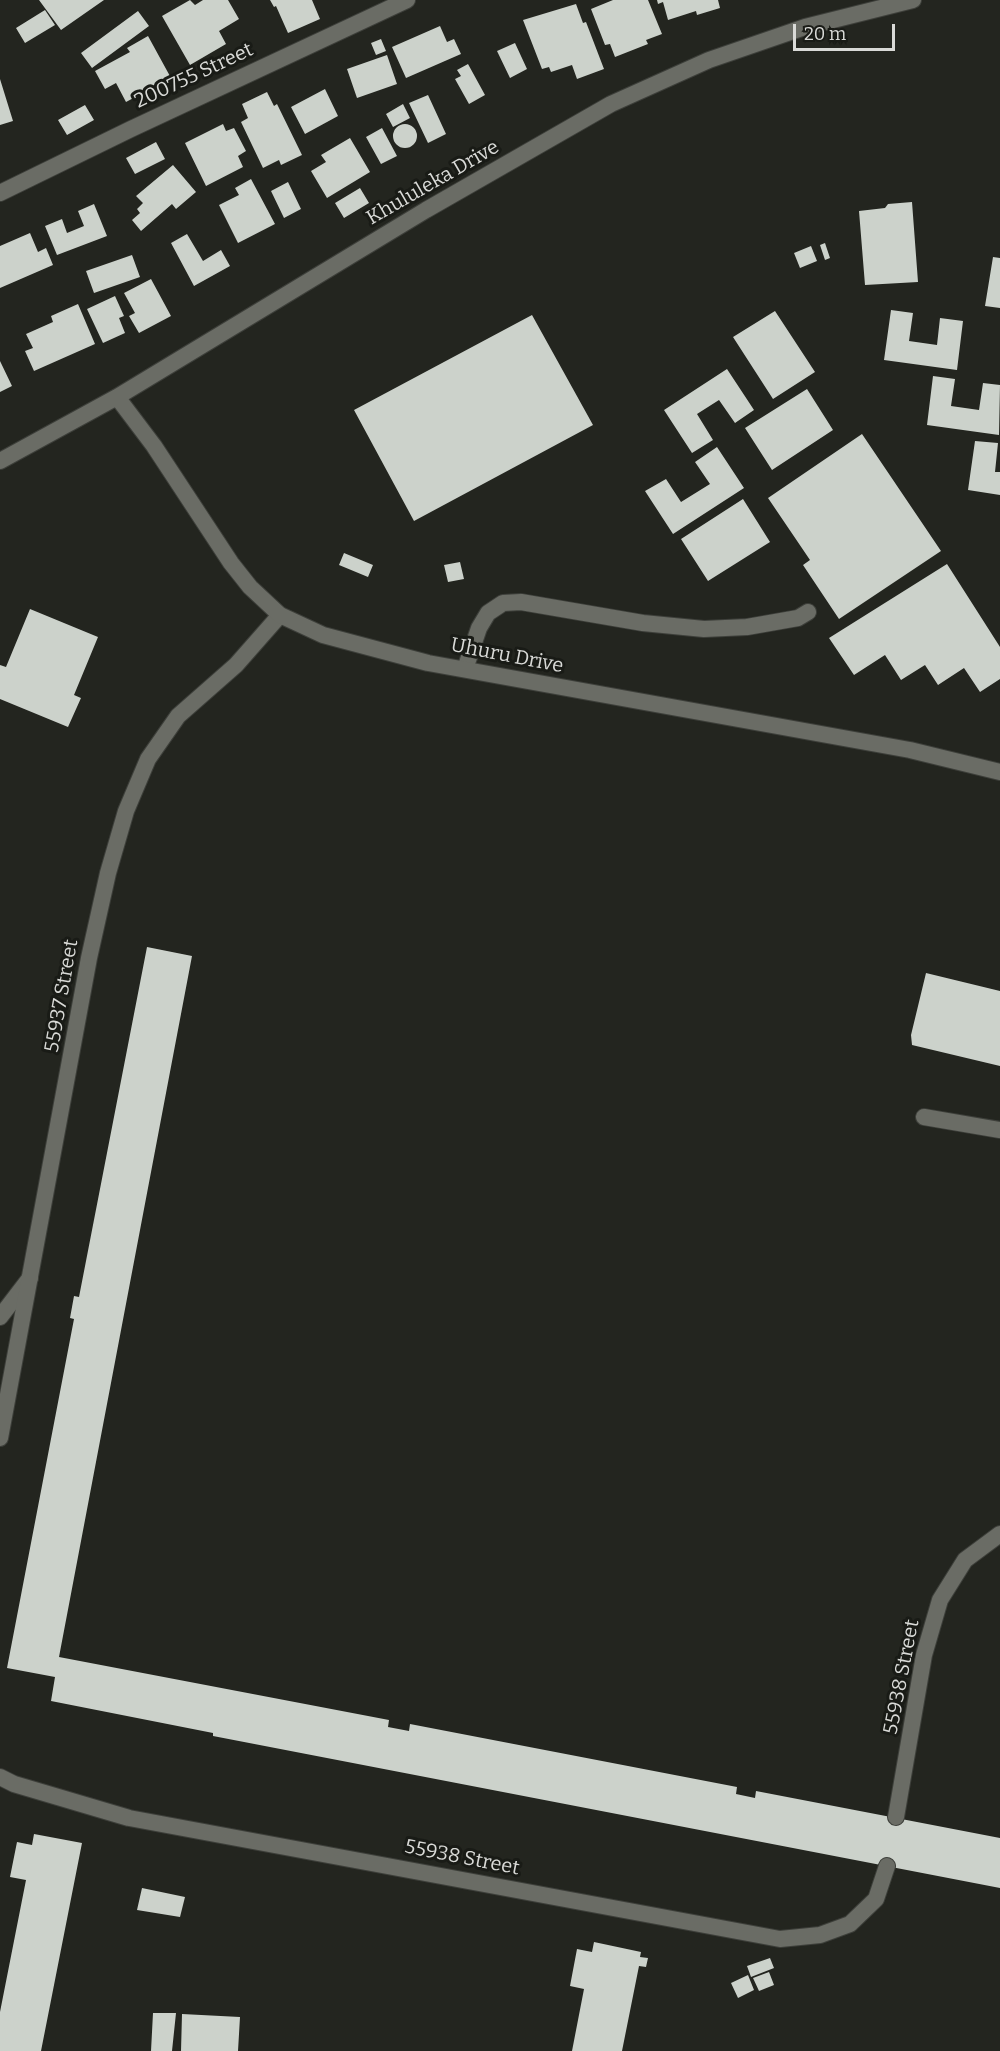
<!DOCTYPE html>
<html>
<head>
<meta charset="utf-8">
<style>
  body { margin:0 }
  #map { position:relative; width:1000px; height:2051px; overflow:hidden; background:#23251f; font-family:Bitter,serif }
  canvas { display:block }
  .scale { position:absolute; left:793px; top:24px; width:102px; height:27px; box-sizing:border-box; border:3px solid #d9dad7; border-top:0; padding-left:8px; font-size:18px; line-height:21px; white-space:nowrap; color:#d9dad7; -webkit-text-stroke:4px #191b16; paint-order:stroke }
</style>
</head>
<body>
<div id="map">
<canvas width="1000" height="2051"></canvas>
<div class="scale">20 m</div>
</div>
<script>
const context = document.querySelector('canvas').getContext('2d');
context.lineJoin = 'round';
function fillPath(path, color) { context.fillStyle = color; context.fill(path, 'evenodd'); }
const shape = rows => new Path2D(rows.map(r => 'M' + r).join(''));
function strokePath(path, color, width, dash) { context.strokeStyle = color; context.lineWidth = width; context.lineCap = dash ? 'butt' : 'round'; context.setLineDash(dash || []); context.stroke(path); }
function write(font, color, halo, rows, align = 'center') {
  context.font = font + ' Bitter,serif'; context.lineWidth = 6; context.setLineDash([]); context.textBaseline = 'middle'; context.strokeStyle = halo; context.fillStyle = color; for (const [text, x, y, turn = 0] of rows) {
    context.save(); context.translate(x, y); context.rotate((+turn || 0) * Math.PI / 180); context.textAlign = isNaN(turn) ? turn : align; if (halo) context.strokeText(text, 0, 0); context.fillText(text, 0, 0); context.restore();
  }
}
fillPath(shape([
  [39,0,104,0,61,30],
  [190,0,195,5,203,0,228,0,239,19,219,31,226,44,190,65,162,16],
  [270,0,312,0,320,19,288,33,276,6,274,7],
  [613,0,648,0,662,34,646,40,648,44,615,57,610,44,605,45,591,9],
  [657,0,718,0,720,8,697,15,696,11,668,20,663,2,658,4],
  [576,4,583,23,586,22,604,69,577,79,572,65,551,72,549,67,542,69,523,20],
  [45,10,55,25,25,43,16,28],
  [138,11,149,26,92,68,81,53],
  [440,26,447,42,454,39,461,54,406,78,392,47],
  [148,36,171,78,126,102,116,83,105,89,95,71,130,52,127,48],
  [381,39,386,51,376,55,371,43],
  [515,43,527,69,510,78,497,51],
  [387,55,397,84,357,98,347,69],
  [468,64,485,95,469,104,455,79,461,76,457,70],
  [0,79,13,121,0,125],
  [325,89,338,116,305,134,291,107],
  [267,92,274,106,277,104,302,155,281,165,279,160,263,168,241,122,248,118,242,104],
  [428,95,446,134,428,143,409,103],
  [403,104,410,118,393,127,386,114],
  [85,105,94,120,67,135,58,120],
  '393 136a12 12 0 1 1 24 0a12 12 0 1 1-24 0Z',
  [223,124,226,131,234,128,246,151,238,156,243,167,206,186,185,143],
  [382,128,397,156,381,164,366,137],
  [350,138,370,172,327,198,311,171,326,162,321,155],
  [156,142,165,159,135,174,126,158],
  [173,165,196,192,176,209,172,204,141,231,132,220,140,213,137,209,143,203,136,196],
  [251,179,275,224,238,243,219,205,239,195,235,188],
  [288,182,301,209,284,218,271,191],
  [360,188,369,203,344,218,335,203],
  [912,202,918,282,865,285,859,211,885,208,888,204],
  [94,204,107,236,57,255,45,226,62,219,67,233,84,226,78,211],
  [30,233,38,252,46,248,53,265,0,288,0,246],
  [187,234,203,261,221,250,230,266,194,286,171,243],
  [825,243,830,258,825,260,820,245],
  [811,246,817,261,800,268,794,253],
  [132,255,140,277,94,293,86,271],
  [993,257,1000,258,1000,308,985,306],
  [151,279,171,316,139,333,129,316,135,313,124,293],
  [115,296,124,316,119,318,125,333,103,343,87,309],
  [78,304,95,344,34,371,25,351,33,348,26,334,53,322,51,316],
  [891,310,913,313,909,341,937,345,940,318,963,321,957,370,884,360],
  [775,311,815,372,773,399,733,337],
  [532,315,593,425,414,521,354,410],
  [0,361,12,386,0,392],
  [727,369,754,410,735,423,719,400,697,414,713,440,692,453,664,410],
  [933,376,955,379,951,406,979,410,983,383,1000,385,999,435,927,425],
  [807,389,833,430,772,470,745,428],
  [862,434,941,551,839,619,803,565,810,560,768,498],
  [975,441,998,443,995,472,1000,472,1000,495,968,490],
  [717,447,744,488,673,534,645,491,666,479,681,502,710,484,695,462],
  [743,499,770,542,708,581,681,539],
  [344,553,373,565,368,577,339,565],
  [460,562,464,579,448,582,444,565],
  [947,564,1000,647,1000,679,980,692,964,668,938,685,925,665,901,680,885,655,854,675,829,638],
  [30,609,98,637,74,695,81,698,68,727,0,699,0,665,6,667],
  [147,947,192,956,59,1657,389,1720,388,1727,409,1731,410,1724,737,1787,736,1794,755,1798,756,1791,1000,1838,1000,1888,213,1736,213,1733,51,1701,55,1677,7,1668,74,1319,70,1318,74,1296,79,1297],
  [926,973,1000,991,1000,1066,912,1045,911,1035],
  [34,1834,82,1843,41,2051,0,2051,0,2012,26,1880,10,1877,17,1842,32,1845],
  [142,1888,185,1897,180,1917,137,1910],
  [594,1942,641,1952,640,1957,648,1958,646,1967,639,1966,622,2051,572,2051,584,1989,570,1986,577,1949,592,1952],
  [770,1958,774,1968,751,1977,747,1966],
  [769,1972,774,1985,759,1991,753,1978],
  [748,1975,754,1990,738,1998,731,1983],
  [153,2013,176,2013,172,2051,151,2051],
  [182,2014,240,2017,238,2051,181,2051]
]), '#ccd2cb');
const service = shape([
  [465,669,479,628,488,613,503,603,521,602,643,623,704,629,747,627,798,618,808,612],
  [924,1117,1000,1130],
  [0,1317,30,1278],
  [0,1777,14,1784,129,1818,780,1939,820,1935,850,1924,876,1899,887,1866],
  [896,1817,924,1655,940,1600,965,1560,1000,1534]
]);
const minor = shape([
  [0,193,131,129,407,0],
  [0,1438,89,958,108,873,126,811,148,759,178,716,236,665,280,615]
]);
const tertiary = shape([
  [117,397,154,446,231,563,250,587,280,615,323,635,428,663,910,750,1000,772],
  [0,461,117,397,426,210,611,104,709,60,805,27,913,0]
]);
strokePath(service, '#3d3f3a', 18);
strokePath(minor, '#3d3f3a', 18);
strokePath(tertiary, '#3d3f3a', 18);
strokePath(service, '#6a6c65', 16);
strokePath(minor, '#6a6c65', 16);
strokePath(tertiary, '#6a6c65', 16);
write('20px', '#d9dad7', '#191b16', [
  ["200755 Street",194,76,-25],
  ["Khululeka Drive",433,183,-30],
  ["Uhuru Drive",507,656,11],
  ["55937 Street",62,996,-80],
  ["55938 Street",902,1677,-79],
  ["55938 Street",462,1858,11]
]);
</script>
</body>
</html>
